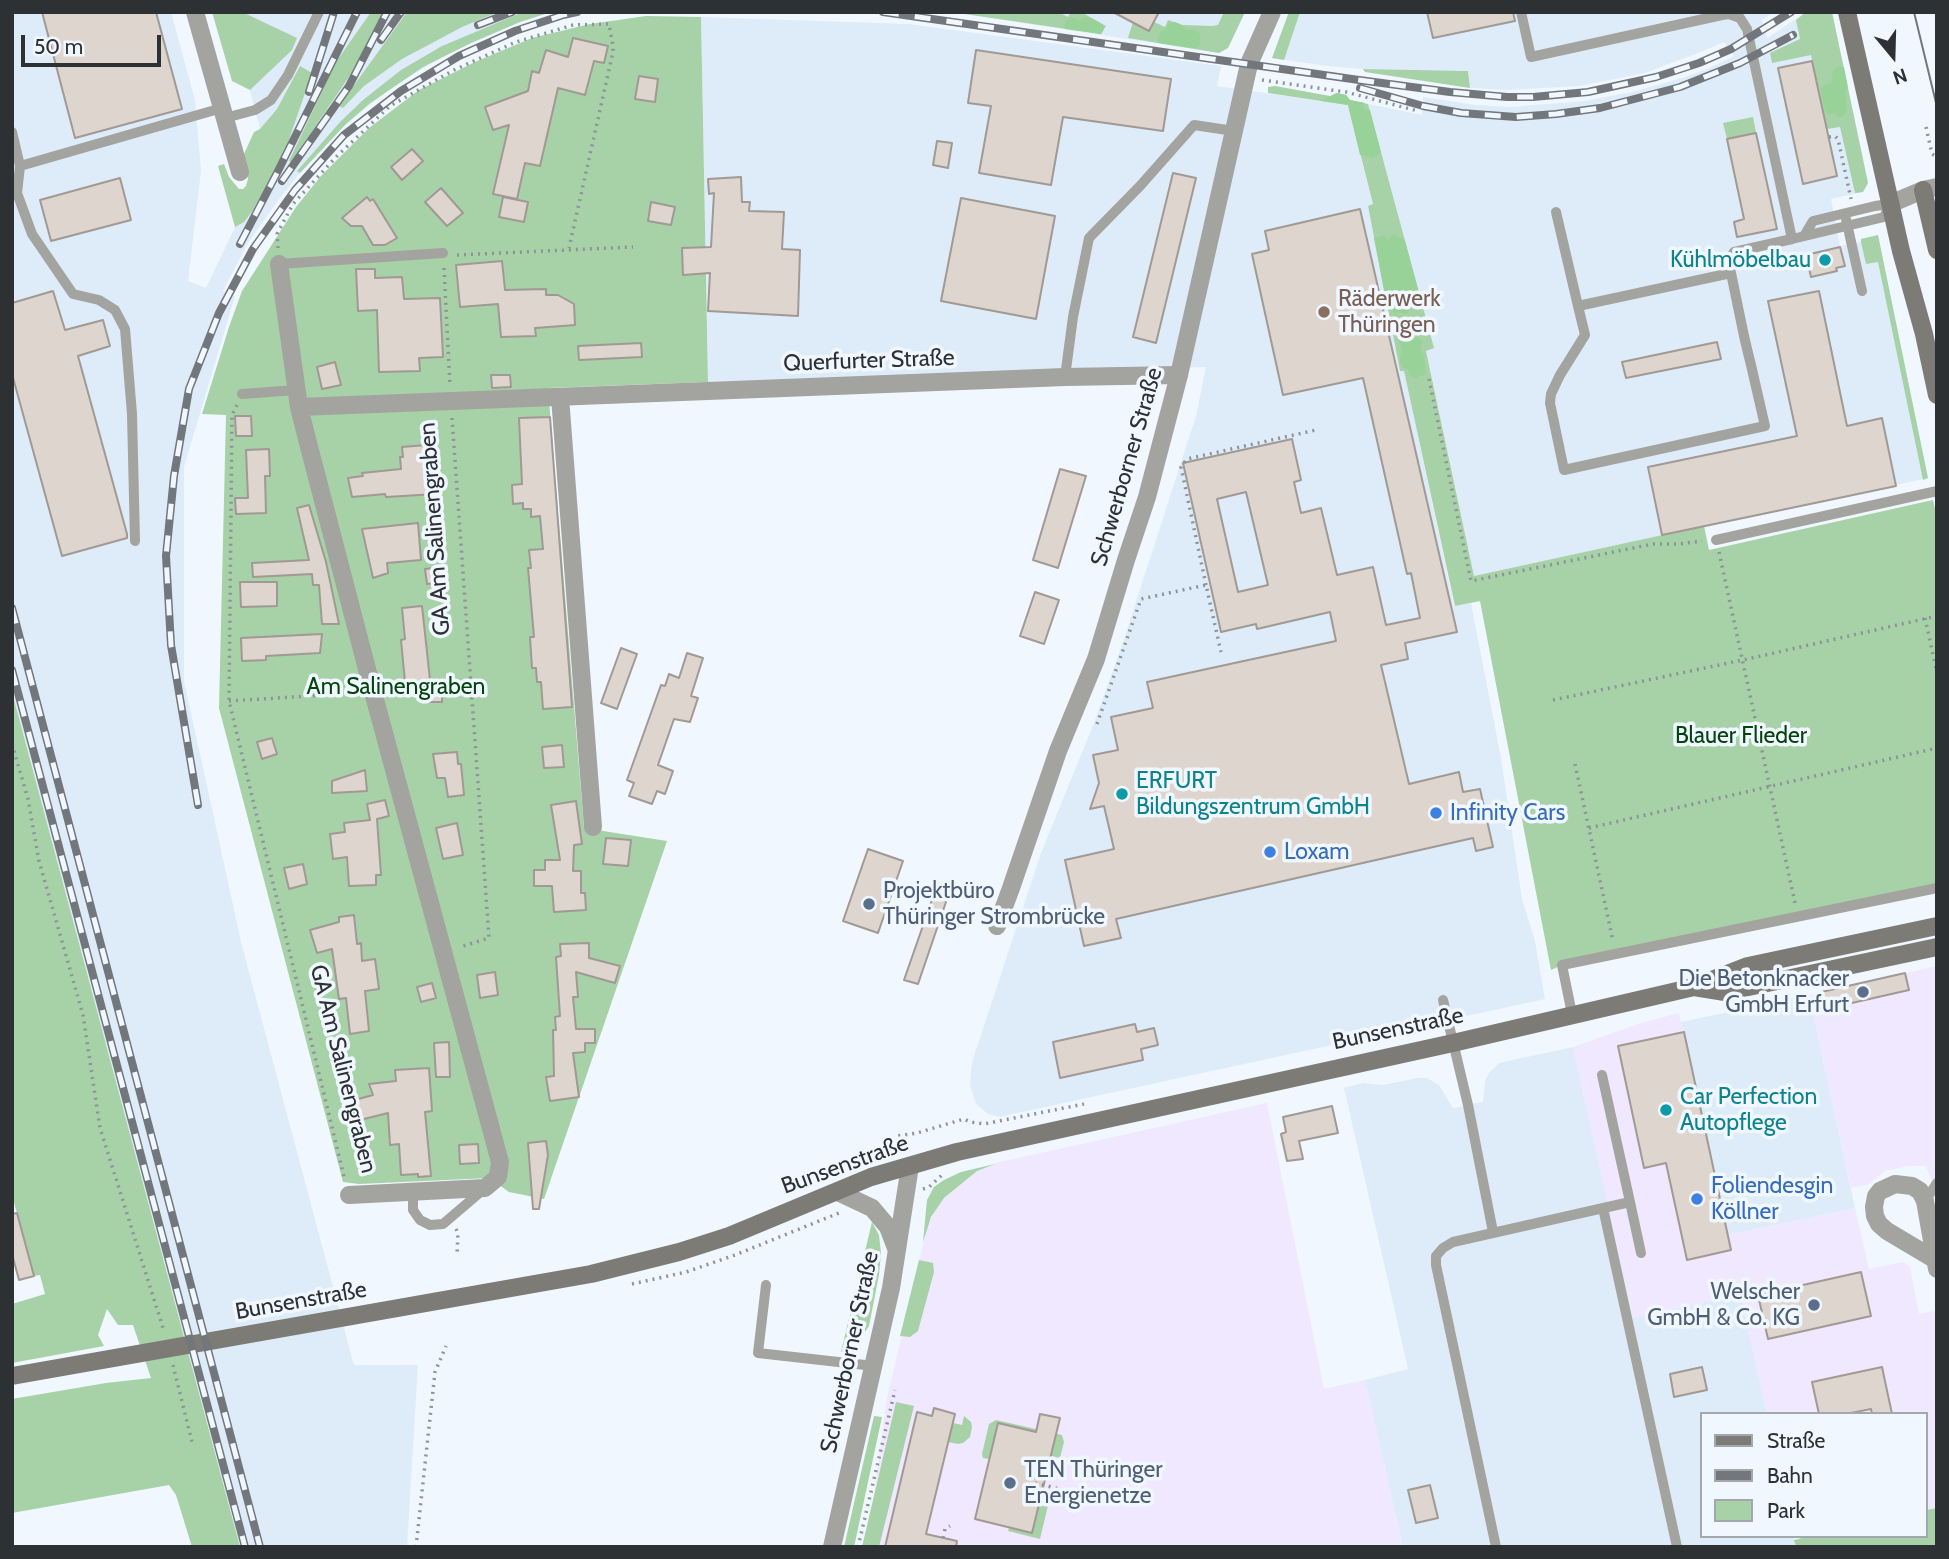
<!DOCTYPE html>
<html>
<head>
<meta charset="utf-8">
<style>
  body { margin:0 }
  #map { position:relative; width:1949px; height:1559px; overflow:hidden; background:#f0f7ff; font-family:Cabin,sans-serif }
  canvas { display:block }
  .frame { position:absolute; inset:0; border:14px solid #2e3134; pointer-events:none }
  .legend { position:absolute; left:1700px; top:1412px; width:228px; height:126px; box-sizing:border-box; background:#f0f7ff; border:2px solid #a2a8ae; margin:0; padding:9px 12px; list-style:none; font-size:21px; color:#2e3134 }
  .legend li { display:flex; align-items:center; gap:14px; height:35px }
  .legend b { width:35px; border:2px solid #a2a8ae }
  .north { position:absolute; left:1858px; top:21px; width:70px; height:70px; -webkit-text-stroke:5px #f0f7ff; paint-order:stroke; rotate:161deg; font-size:19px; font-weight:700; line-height:28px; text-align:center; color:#2e3134 }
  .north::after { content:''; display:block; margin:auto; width:24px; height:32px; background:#2e3134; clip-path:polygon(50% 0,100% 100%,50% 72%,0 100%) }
  .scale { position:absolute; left:21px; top:35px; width:140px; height:32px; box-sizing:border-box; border:4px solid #2e3134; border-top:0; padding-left:9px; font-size:21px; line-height:24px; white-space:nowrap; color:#2e3134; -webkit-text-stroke:5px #f0f7ff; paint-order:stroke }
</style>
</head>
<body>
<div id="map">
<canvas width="1949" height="1559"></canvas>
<div class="frame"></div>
<ul class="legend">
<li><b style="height:9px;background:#7c7b75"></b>Straße</li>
<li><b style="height:9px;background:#73777c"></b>Bahn</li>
<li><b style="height:19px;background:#a7d1a6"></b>Park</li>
</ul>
<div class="north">N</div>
<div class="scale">50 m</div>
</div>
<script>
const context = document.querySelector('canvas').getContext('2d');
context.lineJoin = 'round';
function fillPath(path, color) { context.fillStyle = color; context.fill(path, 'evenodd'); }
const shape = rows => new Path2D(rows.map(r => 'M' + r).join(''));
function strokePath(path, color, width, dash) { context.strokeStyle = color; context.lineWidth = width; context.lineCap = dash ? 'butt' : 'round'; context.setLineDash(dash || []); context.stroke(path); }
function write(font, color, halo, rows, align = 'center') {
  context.font = font + ' Cabin,sans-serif'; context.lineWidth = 7; context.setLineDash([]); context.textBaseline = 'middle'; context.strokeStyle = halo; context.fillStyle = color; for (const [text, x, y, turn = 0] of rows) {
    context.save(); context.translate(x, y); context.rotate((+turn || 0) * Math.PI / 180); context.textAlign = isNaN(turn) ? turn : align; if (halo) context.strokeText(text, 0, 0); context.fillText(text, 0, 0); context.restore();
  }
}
fillPath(shape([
  [1937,966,1937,1196,1926,1166,1907,1166,1885,1171,1867,1185,1851,1188,1809,995],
  [1679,1013,1727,1235,1855,1208,1869,1269,1903,1262,1910,1267,1919,1314,1934,1311,1937,1324,1937,1508,1926,1510,1926,1414,1767,1414,1740,1295,1633,1319,1573,1047,1641,1023],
  [1267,1103,1324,1389,1365,1380,1403,1547,867,1547,887,1398,928,1224,940,1203,963,1181,977,1171,995,1163]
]), '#f0e8fe');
fillPath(shape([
  [12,12,171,12,195,100,201,171,188,281,206,288,235,227,275,153,260,129,229,12,551,12,520,22,447,54,392,87,345,125,300,173,277,202,248,243,223,291,235,296,184,467,184,681,242,946,354,1365,418,1365,407,1547,240,1547,12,693],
  [951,12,1245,12,1228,48,1219,53],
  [1289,12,1774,12,1762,20,1767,38,1806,12,1832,12,1868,183,1863,192,1831,199,1840,246,1861,242,1861,239,1878,235,1928,478,1474,576,1426,350,1433,348,1368,104,1422,115,1423,97,1476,105,1510,107,1584,101,1632,92,1682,78,1707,69,1734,56,1724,42,1701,52,1645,73,1579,86,1508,90,1470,88,1468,71,1363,69,1327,66,1272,58],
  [701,17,909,24,1221,66,1217,86,1348,105,1373,205,1368,206,1400,371,1404,370,1454,606,1471,603,1501,758,1522,899,1535,941,1545,999,999,1117,988,1114,976,1104,970,1085,972,1062,1041,853,1094,723,1122,645,1196,416,1206,367,708,382],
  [1809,995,1855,1208,1727,1235,1681,1022],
  [1573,1047,1633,1318,1740,1295,1767,1414,1702,1414,1702,1536,1794,1536,1796,1547,1403,1547,1365,1380,1408,1369,1344,1088,1363,1083,1383,1085,1418,1078,1427,1078,1439,1085,1453,1108,1483,1102,1485,1081,1489,1073,1499,1063]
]), '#deecf9');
fillPath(shape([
  [212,12,242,12,297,38,292,50,250,90,232,81],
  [371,12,383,12,357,65,291,162,289,161,336,62],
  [407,12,498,12,462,27,402,59,364,86,343,108,339,106],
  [523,12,551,12,520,22,471,43,423,67,369,104,345,125,300,173,297,171,341,121,363,100,401,70,442,46],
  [951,12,1058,12,1068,17,1071,12,1081,12,1106,26,1101,34],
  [1224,12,1245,12,1228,48,1219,53,1128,38,1133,22,1154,22,1165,27,1168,20,1182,25,1212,26,1218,25],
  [1289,12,1300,12,1284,60,1272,58],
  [1806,12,1832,12,1868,183,1863,192,1855,193,1840,127,1827,129,1811,55,1772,63,1770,53,1800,39,1796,20],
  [646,16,701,17,708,382,548,388,584,828,667,841,544,1199,509,1192,489,1178,359,1184,343,1182,219,708,226,415,202,414,229,327,242,291,296,207,321,176,369,128,419,90,475,62,532,38,590,24],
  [300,66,312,73,285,151,253,210,244,222,235,227,218,166,224,164,229,177,239,189,243,189,246,186,248,179,244,154,254,132,260,129,277,109],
  [1363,69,1468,71,1470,88,1365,72],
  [1275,86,1330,96,1337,93,1346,95,1350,100,1368,104,1434,348,1426,351,1474,576,1704,526,1709,550,1933,500,1937,517,1937,888,1562,965,1551,970,1480,601,1455,606,1404,371,1400,371,1368,206,1373,204,1348,105,1268,93,1268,87],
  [1753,117,1756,133,1727,139,1723,123],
  [1878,235,1928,478,1923,480,1878,262,1866,264,1861,242,1861,239],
  [12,692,240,1547,192,1547,176,1495,169,1485,12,1513,12,1399,106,1383,151,1378,133,1325,118,1325,107,1309,98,1335,104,1346,12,1363,12,1304,45,1294,40,1275,34,1276,12,1195],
  [995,1164,977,1171,944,1198,931,1217,923,1242,927,1200,934,1187,944,1180,961,1172],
  [872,1222,879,1235,881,1253,879,1275,869,1326,861,1338,850,1347,841,1352],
  [919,1260,933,1263,934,1272,918,1331,910,1337,900,1336],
  [896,1402,914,1406,879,1547,862,1547],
  [874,1416,882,1417,854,1547,844,1547],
  [964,1416,971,1422,972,1427,970,1437,963,1443,958,1444,948,1442,953,1423,962,1425],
  [996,1420,1062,1435,1064,1442,1060,1458,1051,1456,1055,1436,998,1423,989,1459,983,1458,982,1454,989,1424],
  [1042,1495,1050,1497,1040,1539,1008,1531,1009,1528,1032,1533],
  [1937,1508,1937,1547,1796,1547,1794,1540,1810,1536,1926,1536,1926,1510]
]), '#a7d1a6');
fillPath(shape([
  [1084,17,1093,19,1103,25,1104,29,1101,34,1065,29,1064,25,1067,20,1073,18,1079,21],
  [1175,22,1182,25,1186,30,1195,30,1200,34,1200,45,1197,48,1192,48,1158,43,1157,38,1161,32,1166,29,1170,23],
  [1837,67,1844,67,1848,88,1845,93,1847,111,1842,117,1838,117,1835,112,1829,114,1825,111,1821,91,1822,87,1826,84,1831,83,1833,71],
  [1337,93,1346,95,1350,100,1365,103,1363,108,1365,110,1370,110,1381,152,1373,158,1360,155,1348,105,1321,101],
  [1394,234,1405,241,1419,293,1416,307,1409,310,1406,314,1398,312,1395,314,1390,307,1389,301,1385,296,1374,238,1384,236,1388,240],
  [1417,337,1423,341,1420,348,1424,356,1425,367,1425,375,1419,376,1416,379,1409,374,1408,370,1403,367,1400,362,1400,357,1403,352,1399,342,1401,339]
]), '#99d298');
const building = shape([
  [42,12,156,12,182,109,75,138,42,12],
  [1113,12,1159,12,1149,31,1113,12],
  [1427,12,1513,12,1515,21,1433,38,1427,12],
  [573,38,608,46,604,63,594,61,585,95,558,88,540,166,525,163,517,199,493,194,509,125,493,130,485,107,528,91,532,71,539,73,546,50,568,57,573,38],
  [976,50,1171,79,1163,131,1063,117,1051,185,979,173,991,106,968,103,976,50],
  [1812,61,1837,176,1803,184,1778,68,1812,61],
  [639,76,658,79,655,102,635,99,639,76],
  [1756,133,1777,229,1737,237,1734,222,1744,219,1727,139,1756,133],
  [937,141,952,143,948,168,933,165,937,141],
  [412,149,423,161,402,180,391,167,412,149],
  [1173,173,1196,178,1156,343,1133,337,1173,173],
  [741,177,742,202,750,202,749,211,784,212,782,249,800,250,798,316,708,311,710,273,683,275,682,248,711,247,714,193,709,194,708,179,741,177],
  [120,178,131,220,51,241,40,200,120,178],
  [441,188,463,213,447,226,425,202,441,188],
  [367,197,370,201,373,199,397,238,385,245,373,245,362,226,351,226,342,218,367,197],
  [503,197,528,202,524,222,499,217,503,197],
  [961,198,1055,216,1036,319,941,301,961,198],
  [651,202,675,207,671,225,648,221,651,202],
  [1360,209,1457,632,1405,643,1408,659,1381,665,1409,784,1459,772,1463,792,1480,789,1493,847,1476,851,1473,838,1116,919,1121,938,1084,946,1065,860,1114,849,1104,806,1090,809,1099,783,1093,755,1118,750,1111,717,1153,708,1147,682,1336,641,1330,612,1257,629,1256,624,1221,632,1183,463,1292,439,1301,480,1294,482,1301,513,1321,508,1337,575,1373,567,1386,625,1420,618,1411,573,1407,574,1363,378,1283,395,1252,254,1269,250,1265,231,1360,209],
  [1246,492,1268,585,1238,592,1217,499,1246,492],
  [1840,247,1845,266,1836,268,1837,271,1811,277,1806,255,1840,247],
  [502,261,505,290,546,289,546,295,558,295,574,304,575,325,535,328,536,336,501,337,498,304,460,307,456,265,502,261],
  [356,269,375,269,375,278,402,277,404,299,440,298,443,357,419,358,420,371,379,372,377,310,358,311,356,269],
  [53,291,65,330,103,320,110,346,78,356,127,534,127,538,62,556,12,374,12,303,53,291],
  [1819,291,1847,426,1882,418,1896,486,1662,535,1648,467,1797,436,1768,301,1819,291],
  [1717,342,1721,359,1626,378,1622,362,1717,342],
  [641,343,642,357,579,360,578,346,641,343],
  [335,362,341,385,322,389,317,367,335,362],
  [491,375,510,375,511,387,492,388,491,375],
  [235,416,251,416,252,436,236,436,235,416],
  [550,417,572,707,543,709,541,682,537,682,536,668,532,668,530,637,534,637,528,568,531,568,529,550,543,549,540,516,531,517,531,509,523,509,523,503,513,504,512,485,522,484,519,418,550,417],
  [427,445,429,481,435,480,436,494,386,497,385,494,352,497,348,478,363,476,362,473,401,469,400,457,403,457,402,447,427,445],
  [269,449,270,476,265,476,266,513,236,514,235,498,248,498,246,450,269,449],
  [1060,469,1086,476,1058,568,1033,560,1060,469],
  [309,505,326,562,339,624,322,624,319,585,313,585,312,574,253,577,252,563,309,560,297,508,309,505],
  [418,523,421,560,387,563,388,573,373,578,362,529,418,523],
  [445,567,446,582,427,584,425,569,445,567],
  [240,582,277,582,277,606,241,607,240,582],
  [1035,592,1059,600,1044,644,1020,636,1035,592],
  [422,606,430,680,405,682,401,640,405,639,402,608,422,606],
  [322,634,320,653,266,656,266,660,242,661,241,638,322,634],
  [621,648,637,654,617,709,601,703,621,648],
  [687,653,703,658,691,696,698,698,690,722,674,719,658,765,673,771,665,794,657,791,652,804,629,796,634,783,627,780,661,685,665,686,669,674,679,678,687,653],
  [425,686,442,686,442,702,425,702,425,686],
  [272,738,277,754,262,759,257,742,272,738],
  [562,745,564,767,544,768,542,747,562,745],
  [457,752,458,764,461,764,464,795,448,797,445,778,437,778,433,754,457,752],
  [365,770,367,791,332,793,332,781,365,770],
  [385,800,389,816,377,819,381,875,376,875,376,885,349,886,347,857,333,859,330,834,345,832,344,823,370,820,367,804,385,800],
  [576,801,582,844,574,845,573,871,581,871,581,893,585,893,586,910,554,912,552,886,534,886,534,870,545,870,545,860,560,860,551,805,576,801],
  [457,823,463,855,443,859,436,828,457,823],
  [606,838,631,840,628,866,603,864,606,838],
  [868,849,903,861,878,933,843,921,868,849],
  [303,864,307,884,289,889,284,868,303,864],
  [934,894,947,899,918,984,904,980,934,894],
  [354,915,357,944,361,943,362,961,375,959,379,989,365,991,369,1031,350,1034,346,998,339,999,332,949,317,953,310,930,339,922,339,917,354,915],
  [589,943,589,958,620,966,615,983,576,972,578,997,573,997,576,1029,595,1029,595,1043,585,1043,585,1052,573,1053,579,1097,550,1101,546,1077,554,1076,553,1030,556,1030,555,1017,560,1016,556,957,561,956,560,944,589,943],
  [495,972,498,995,480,998,477,975,495,972],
  [1905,973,1909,990,1821,1010,1817,993,1905,973],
  [432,983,436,998,421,1002,417,987,432,983],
  [1135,1024,1137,1032,1154,1028,1158,1045,1141,1049,1143,1060,1060,1078,1053,1042,1135,1024],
  [1684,1032,1731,1250,1687,1260,1666,1163,1644,1168,1618,1046,1684,1032],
  [449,1042,450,1077,436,1077,434,1043,449,1042],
  [429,1068,432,1111,425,1112,431,1176,418,1177,418,1174,401,1175,399,1144,390,1145,388,1113,356,1121,351,1101,373,1095,369,1084,396,1081,395,1070,429,1068],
  [1332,1106,1338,1133,1299,1141,1303,1159,1287,1161,1281,1134,1286,1132,1283,1117,1332,1106],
  [546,1141,548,1155,539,1209,533,1209,528,1143,546,1141],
  [478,1144,479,1163,460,1164,459,1145,478,1144],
  [17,1213,34,1276,19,1280,12,1254,12,1214,17,1213],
  [1861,1272,1871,1316,1768,1339,1758,1295,1861,1272],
  [1702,1367,1707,1390,1674,1397,1670,1374,1702,1367],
  [1882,1367,1892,1414,1872,1414,1871,1409,1846,1414,1819,1414,1812,1382,1882,1367],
  [934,1408,955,1414,926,1534,957,1541,956,1547,885,1547,917,1412,932,1416,934,1408],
  [1040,1414,1060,1418,1032,1533,975,1519,998,1423,1036,1432,1040,1414],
  [1430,1485,1438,1518,1416,1523,1408,1490,1430,1485]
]);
fillPath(building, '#ded5cf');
strokePath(building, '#a19994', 2);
strokePath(shape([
  [1262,80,1346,92,1418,111],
  [1926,127,1932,154,1937,157],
  [1829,137,1835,136,1838,139,1851,199],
  [278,248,277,234,293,204,336,157,390,106,454,70,516,42,573,25,609,24,613,46,613,52,569,248],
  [457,255,633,247],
  [444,268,450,386],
  [1429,379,1471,581,1653,544,1679,544,1702,541],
  [237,405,232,415,229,701,345,1181],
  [452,418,489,938,460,947],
  [1719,552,1795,903],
  [1206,585,1181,467,1187,459,1316,430],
  [1925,618,1937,673],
  [1553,700,1743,660,1937,616],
  [229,701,357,693],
  [1097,724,1141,599,1206,585,1221,652],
  [12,744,28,799,39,861,83,1015,100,1128,164,1331],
  [1575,764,1613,941],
  [1589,828,1937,748],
  [871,1156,885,1150,897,1136,917,1133,964,1119,970,1122,984,1124,1084,1104],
  [923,1189,929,1187,942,1175],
  [456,1229,458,1233,457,1255],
  [632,1284,686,1272,735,1255,839,1213],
  [173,1365,192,1442],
  [1035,1483,1064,1490],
  [1032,1493,1037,1472],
  [943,1538,945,1529,950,1526],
  [416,1547,435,1372,446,1346],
  [858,1547,895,1390]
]), '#8e9399', 3.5, [2, 5]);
strokePath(shape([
  [1521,12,1531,57,1722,15,1729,14,1740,18,1747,29,1792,239,1734,252,1728,260,1731,273,1744,336,1748,353,1751,365,1765,426,1564,470,1550,403,1551,394,1560,375,1585,335,1578,306,1731,273],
  [225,118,255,110,271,100,288,75,319,12],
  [12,132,20,166,17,193,32,234,73,294,99,300,115,310,125,329,132,414,135,541],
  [20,166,222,108],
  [1556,212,1578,306],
  [1846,219,1862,291],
  [1804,236,1813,221,1875,206,1890,204],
  [1792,239,1884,217,1890,204],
  [279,264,443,253],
  [1065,377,1073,317,1089,238,1140,186,1194,125,1234,131],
  [242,394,296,390],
  [1716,540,1937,491],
  [1443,1000,1468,1105,1493,1232],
  [1572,1014,1562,965,1937,888],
  [413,1192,413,1210,420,1220,430,1225,443,1224,484,1189],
  [1925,1201,1937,1183],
  [1630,1202,1641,1253],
  [1603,1208,1677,1547],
  [766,1285,758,1353,874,1366],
  [1496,1547,1436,1265,1436,1256,1443,1248,1453,1242,1630,1202,1602,1075]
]), '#a3a39f', 10);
strokePath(shape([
  [195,12,240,172],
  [1890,204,1923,190,1937,187],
  [279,264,299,407,307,439,373,692,500,1162,498,1177,485,1188,349,1195],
  [560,397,593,827],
  [299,407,1065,377,1179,375],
  [1934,1259,1887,1231,1879,1224,1875,1216,1874,1207,1876,1196,1880,1191,1895,1184,1912,1186,1920,1191,1925,1201,1937,1269]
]), '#a3a39f', 18);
strokePath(shape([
  [997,926,1011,888,1058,751,1096,659,1126,560,1147,497,1179,375,1249,64,1272,12],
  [838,1192,872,1208,888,1227,896,1248],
  [832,1547,891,1288,910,1166]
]), '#a3a39f', 18);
strokePath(shape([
  [1847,12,1901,251,1924,334,1937,395],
  [1923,190,1937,250],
  [1694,987,1725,992,1937,947],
  [12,1376,591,1274,679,1252,729,1236,871,1177,957,1152,1453,1043,1694,987,1748,966,1937,926]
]), '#7c7b75', 18);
strokePath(shape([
  [1914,12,1937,107]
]), '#73777c', 2);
const rail = shape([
  [883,12,1359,80,1450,92,1507,97,1533,97,1588,92,1656,77,1699,63,1731,49,1791,12],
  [478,25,512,12],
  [381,40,401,12],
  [1360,88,1423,106,1461,113,1516,117,1556,114,1600,108,1680,87,1740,63,1793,35],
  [309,92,334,12],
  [282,181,349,86,387,12],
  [240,244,277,173,357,12],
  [12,608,260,1547],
  [12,670,245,1547],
  [198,805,171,645,166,556,174,476,189,389,219,313,253,249,295,190,344,135,401,91,459,56,515,31,563,15,577,12]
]);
strokePath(rail, '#73777c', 8);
strokePath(rail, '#f0f7ff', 5, [16]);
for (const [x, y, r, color] of [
  [1825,260,7,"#0f9aa8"],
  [1324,312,7,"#8d6e63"],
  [1122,794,7,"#0f9aa8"],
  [1436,813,7,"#3f7fe0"],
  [1270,852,7,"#3f7fe0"],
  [869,904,7,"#5c6f8a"],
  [1863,992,7,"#5c6f8a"],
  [1666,1110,7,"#0f9aa8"],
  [1697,1199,7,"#3f7fe0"],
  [1814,1305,7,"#5c6f8a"],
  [1010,1483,7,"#5c6f8a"]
]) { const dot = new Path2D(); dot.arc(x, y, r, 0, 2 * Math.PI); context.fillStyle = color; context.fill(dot); strokePath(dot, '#f0f7ff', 2.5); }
write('23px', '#0d838f', '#f0f7ff', [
  ["Kühlmöbelbau",1811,260,"right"],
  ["ERFURT",1136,781],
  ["Bildungszentrum GmbH",1136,807],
  ["Car Perfection",1680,1097],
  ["Autopflege",1680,1123]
], 'left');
write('23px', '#785e54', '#f0f7ff', [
  ["Räderwerk",1338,299],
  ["Thüringen",1338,325]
], 'left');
write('23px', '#2e3134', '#f0f7ff', [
  ["Querfurter Straße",869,361,-2],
  ["Schwerborner Straße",1127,467,-74],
  ["GA Am Salinengraben",435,529,-94],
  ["Bunsenstraße",1398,1029,-12],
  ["GA Am Salinengraben",343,1069,76],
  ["Bunsenstraße",845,1165,-20],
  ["Bunsenstraße",301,1301,-10],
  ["Schwerborner Straße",850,1352,-78]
]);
write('23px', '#05440d', '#f0f7ff', [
  ["Am Salinengraben",396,687],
  ["Blauer Flieder",1741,736]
]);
write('23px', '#366cbe', '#f0f7ff', [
  ["Infinity Cars",1450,813],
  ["Loxam",1284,852],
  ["Foliendesgin",1711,1186],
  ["Köllner",1711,1212]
], 'left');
write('23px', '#4e5e75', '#f0f7ff', [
  ["Projektbüro",883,891],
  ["Thüringer Strombrücke",883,917],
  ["Die Betonknacker",1849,979,"right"],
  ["GmbH Erfurt",1849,1005,"right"],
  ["Welscher",1800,1292,"right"],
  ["GmbH & Co. KG",1800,1318,"right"],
  ["TEN Thüringer",1024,1470],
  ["Energienetze",1024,1496]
], 'left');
</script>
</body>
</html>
